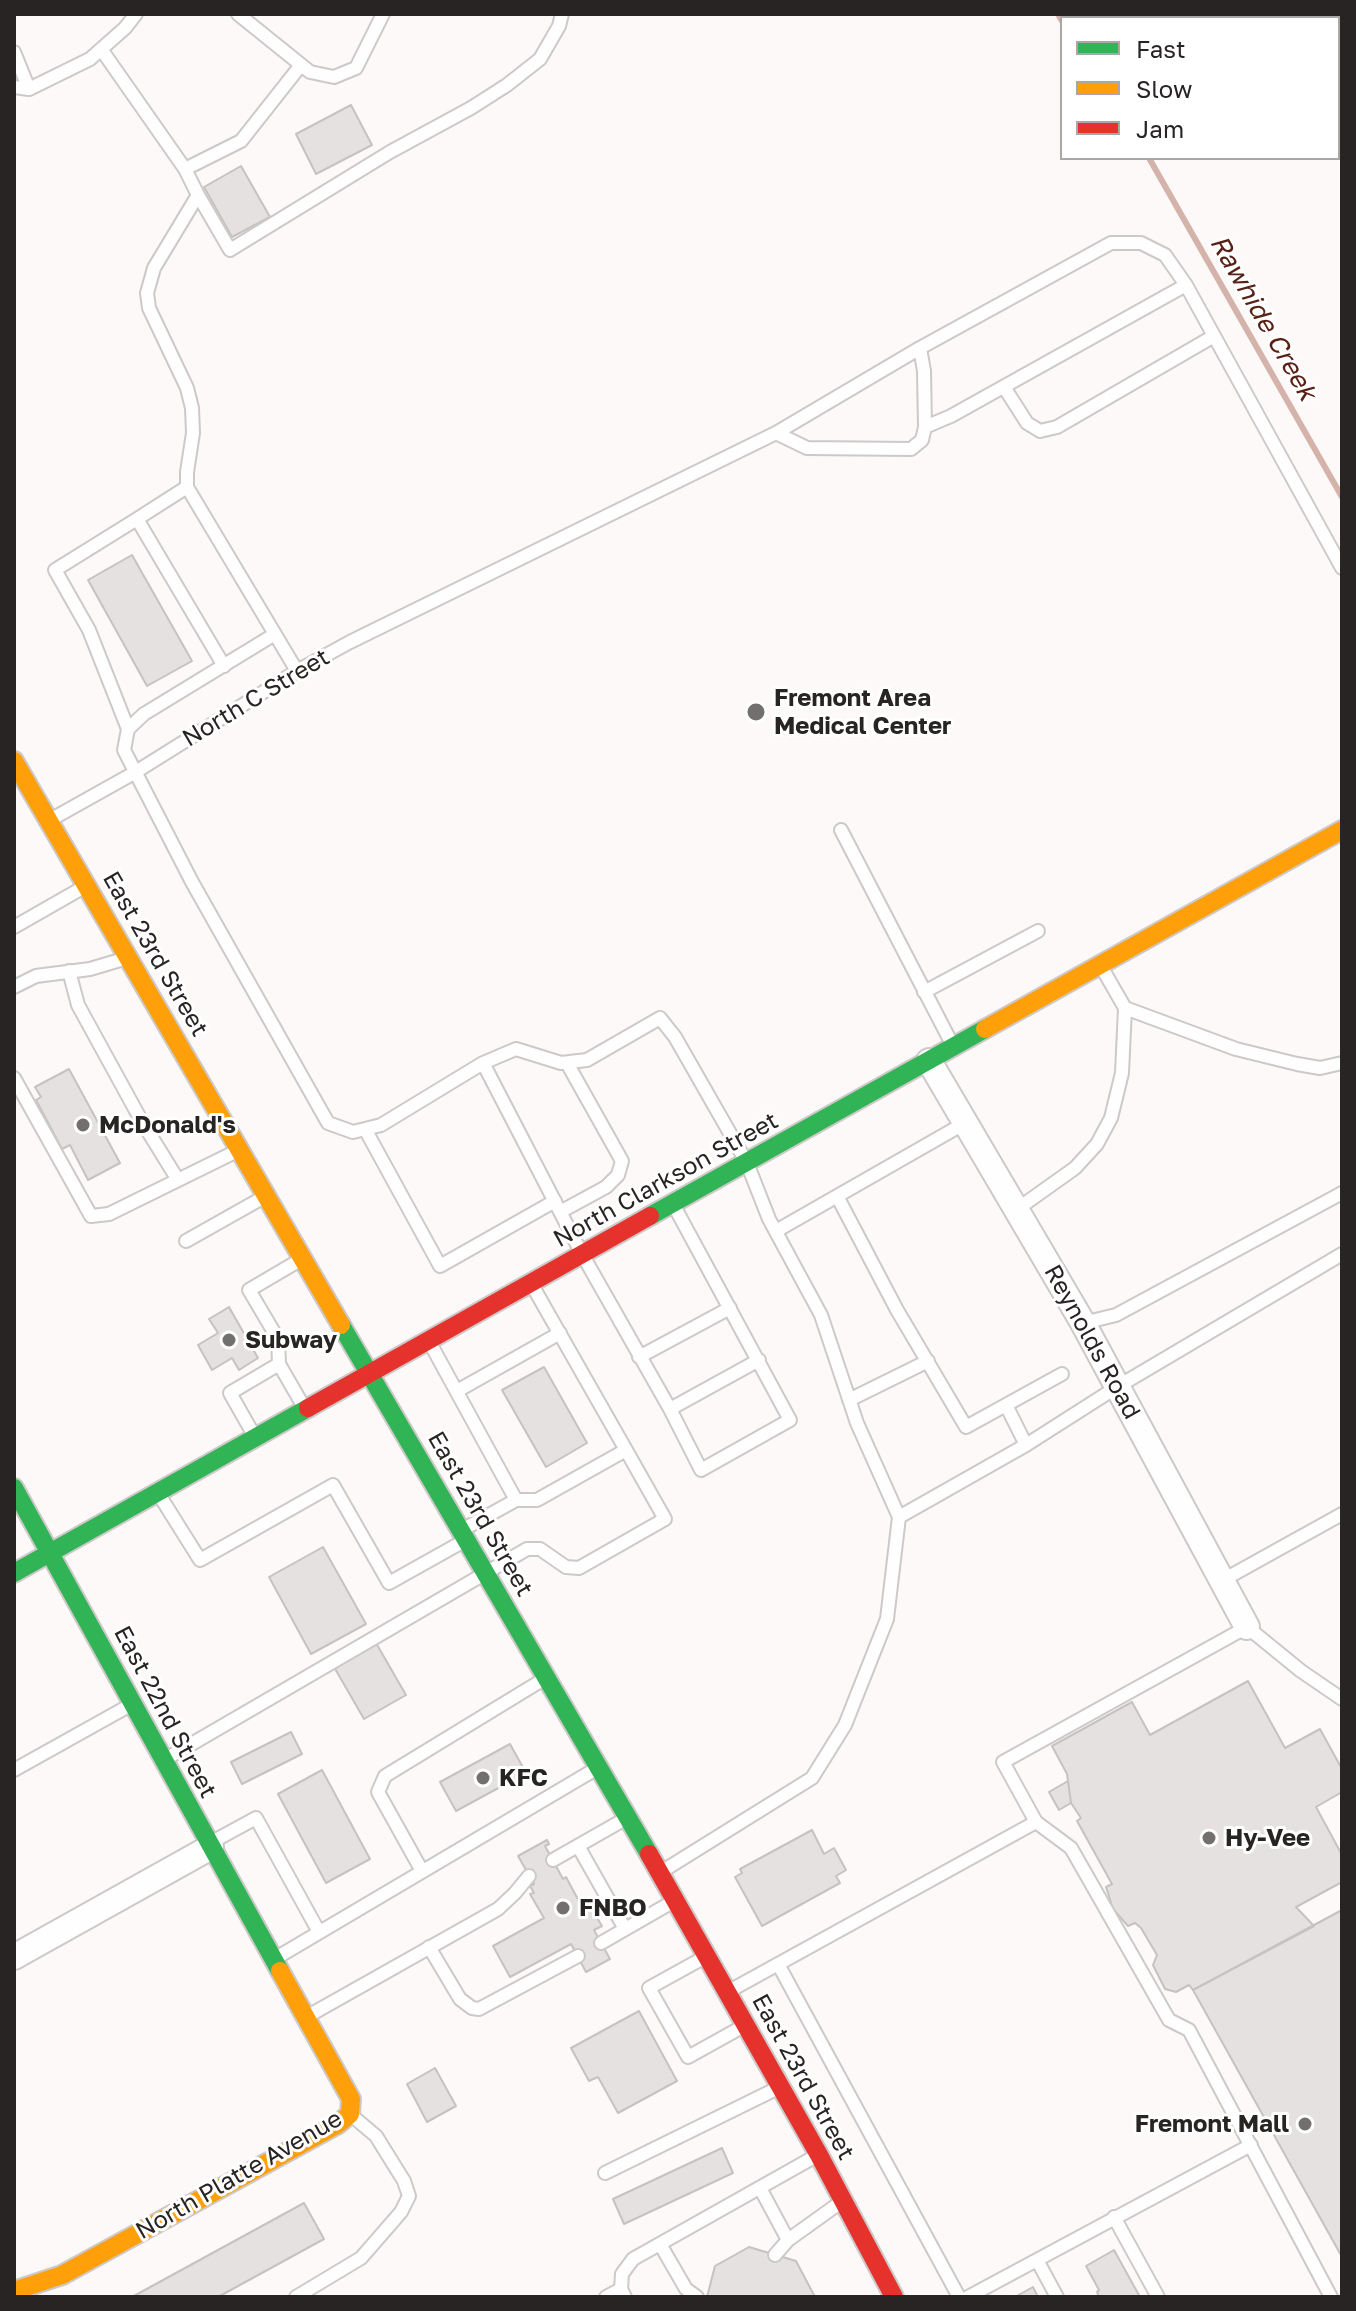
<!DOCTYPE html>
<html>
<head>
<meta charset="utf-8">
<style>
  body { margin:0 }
  #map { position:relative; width:1356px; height:2311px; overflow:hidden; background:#fdf9f8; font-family:"Golos Text",sans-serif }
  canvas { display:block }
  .frame { position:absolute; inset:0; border:16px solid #282423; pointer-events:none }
  .legend { position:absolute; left:1060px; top:16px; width:280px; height:144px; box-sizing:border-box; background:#fff; border:2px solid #a9a7a7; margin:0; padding:10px 14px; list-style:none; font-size:24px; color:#282423 }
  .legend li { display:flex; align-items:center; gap:16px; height:40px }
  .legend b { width:40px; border:2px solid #a9a7a7 }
</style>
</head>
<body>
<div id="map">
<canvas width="1356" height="2311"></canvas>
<div class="frame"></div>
<ul class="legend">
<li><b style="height:10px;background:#30b455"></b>Fast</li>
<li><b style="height:10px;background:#ff9f0a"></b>Slow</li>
<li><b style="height:10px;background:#e5322d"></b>Jam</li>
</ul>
</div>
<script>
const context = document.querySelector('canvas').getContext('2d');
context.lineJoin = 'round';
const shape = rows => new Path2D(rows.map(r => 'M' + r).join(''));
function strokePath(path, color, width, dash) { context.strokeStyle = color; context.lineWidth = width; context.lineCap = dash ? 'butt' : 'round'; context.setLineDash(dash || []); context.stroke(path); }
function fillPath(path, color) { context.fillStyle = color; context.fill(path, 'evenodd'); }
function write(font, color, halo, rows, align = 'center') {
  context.font = font + ' "Golos Text",sans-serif'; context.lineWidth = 6; context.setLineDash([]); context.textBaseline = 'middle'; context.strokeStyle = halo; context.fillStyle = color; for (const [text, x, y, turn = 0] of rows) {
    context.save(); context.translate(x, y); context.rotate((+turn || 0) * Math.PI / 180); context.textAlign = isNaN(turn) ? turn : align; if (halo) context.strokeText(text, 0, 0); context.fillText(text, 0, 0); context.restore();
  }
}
strokePath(shape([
  [1058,14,1062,21],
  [1149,158,1342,497]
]), '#d4b3ab', 6);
const building = shape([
  [351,105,372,145,316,174,296,134,351,105],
  [241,166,270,217,232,237,204,187,241,166],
  [132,555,192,661,147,686,88,580,132,555],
  [69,1069,120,1163,88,1180,70,1145,62,1149,36,1100,41,1097,35,1087,69,1069],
  [229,1307,258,1358,239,1370,232,1358,212,1370,198,1345,218,1333,209,1319,229,1307],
  [544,1367,587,1443,546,1467,502,1390,544,1367],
  [323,1547,366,1624,311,1654,269,1577,323,1547],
  [376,1643,406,1695,364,1719,334,1667,376,1643],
  [1248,1681,1285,1748,1320,1729,1342,1769,1342,1792,1316,1807,1342,1855,1342,1882,1296,1907,1314,1926,1193,1990,1189,1985,1176,1992,1165,1989,1153,1965,1157,1955,1141,1928,1135,1923,1128,1926,1113,1909,1106,1887,1112,1884,1077,1821,1081,1818,1071,1803,1067,1774,1052,1746,1132,1702,1150,1735,1248,1681],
  [291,1732,302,1754,242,1784,231,1762,291,1732],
  [510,1744,526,1773,456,1811,440,1782,510,1744],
  [322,1770,370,1859,326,1883,278,1794,322,1770],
  [1068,1781,1071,1803,1059,1810,1049,1792,1068,1781],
  [812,1830,824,1854,834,1848,846,1870,836,1876,840,1883,762,1926,735,1877,742,1873,740,1869,812,1830],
  [547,1840,549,1844,545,1846,563,1879,566,1877,580,1903,585,1901,589,1909,591,1908,602,1926,594,1930,610,1959,586,1972,571,1944,510,1977,493,1946,544,1918,530,1894,534,1893,530,1886,534,1884,518,1856,547,1840],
  [1342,1910,1342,2257,1193,1990,1342,1910],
  [639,2011,677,2081,618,2113,598,2077,589,2081,571,2048,639,2011],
  [435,2068,456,2106,427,2122,407,2084,435,2068],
  [722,2148,733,2173,624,2224,613,2199,722,2148],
  [304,2203,324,2239,218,2297,132,2297,304,2203],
  [749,2247,796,2261,815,2297,707,2297,715,2266,749,2247],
  [1114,2250,1140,2297,1099,2297,1097,2292,1099,2290,1086,2266,1114,2250],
  [1033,2287,1038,2297,1015,2297,1033,2287]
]);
fillPath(building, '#e5e1e0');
strokePath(building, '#c5c2c1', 2);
const lane = shape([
  [238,14,310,72,334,77,356,68,383,14],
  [101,49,185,169,241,141,301,65],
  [14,52,29,89],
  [14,87,29,89,90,59,125,28,136,14],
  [185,169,198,195],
  [1004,387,1027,423,1040,431,1057,427,1214,336],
  [925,427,951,416,1186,285],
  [776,433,807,448,911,449,922,440,925,427,924,371,920,348],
  [187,487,137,519,224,666],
  [275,634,144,714,128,729,124,750,192,882,328,1123,353,1132,381,1125,483,1063,516,1049,561,1063,587,1060,660,1018,675,1037,747,1163,769,1219,821,1315,857,1423,899,1517,1026,1445,1117,1387,1342,1254],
  [297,671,187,487,187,472,193,433,192,408,187,388,149,308,147,293,154,268,198,195,230,250,390,152,471,108,507,85,540,59,559,26,562,14],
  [128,729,89,630,55,570,137,519],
  [50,820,134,773,297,671,350,642,776,433,920,348,1111,243,1141,243,1165,255,1186,285,1342,568],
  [841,830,952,1044],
  [14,927,84,887],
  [1102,968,1125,1008,1236,1049,1297,1064,1320,1068,1342,1063],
  [69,971,78,1005,141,1120,178,1180],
  [14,987,36,976,90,969,127,958],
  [924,992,1038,931],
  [483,1063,582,1254,670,1409,701,1470,790,1420,673,1204],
  [14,1078,91,1216,109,1214,239,1150],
  [365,1129,440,1266,555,1201],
  [837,1196,897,1310,966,1427,1062,1374],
  [1016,1210,1075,1168,1097,1144,1111,1118,1122,1073,1125,1008],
  [560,1212,606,1187,618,1175,622,1161,567,1063],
  [776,1231,965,1123],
  [186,1241,264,1197],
  [300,1260,249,1290,278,1339,279,1364,305,1409],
  [1083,1323,1116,1315,1342,1193],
  [430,1343,516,1500],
  [639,1357,730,1308],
  [457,1391,560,1333],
  [849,1400,928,1361],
  [1006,1405,1026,1445],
  [670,1409,759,1360],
  [255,1437,230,1393,279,1364],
  [158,1493,200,1560,333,1485,389,1583,464,1541],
  [462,1530,516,1500,537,1500,626,1450,532,1285],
  [1223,1580,1342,1514],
  [164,1760,527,1549,540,1549,566,1567,579,1568,665,1519,626,1450],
  [14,1770,134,1703],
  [1036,1822,1071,1848,1169,2020,1189,2030,1331,2297],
  [212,1842,256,1818,319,1932],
  [578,1846,625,1929],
  [553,1860,625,1819],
  [422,1871,378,1792,385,1776,544,1679],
  [661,1872,812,1778,845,1725,887,1619,899,1517],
  [601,1943,674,1901],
  [429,1947,460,1999,472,2008,479,2009,578,1956],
  [705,1957,649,1988,688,2057,742,2027],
  [276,1958,594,1770],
  [778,1964,959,2297],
  [731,1990,1036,1822,1003,1762,1247,1627,1301,1671,1342,1699],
  [308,2016,498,1909,515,1893,529,1876],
  [605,2173,778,2088],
  [760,2188,788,2240],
  [1114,2217,1158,2297],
  [660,2244,686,2289,697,2297],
  [775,2255,788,2240,841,2202],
  [1037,2260,1057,2297],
  [296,2297,361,2258,401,2212,409,2196,404,2181,376,2136,350,2114],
  [606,2297,621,2289],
  [625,2297,621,2289,622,2274,633,2259,816,2156],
  [968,2297,1251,2145]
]);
const street = shape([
  [929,1061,1083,1323,1247,1627],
  [14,1957,211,1847]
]);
const fast = shape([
  [650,1216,985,1029],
  [341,1325,649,1854],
  [14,1488,280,1971],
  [14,1573,308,1408]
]);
const slow = shape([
  [14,761,341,1325],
  [985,1029,1342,830],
  [14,2291,62,2275,338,2124,350,2114,351,2099,280,1971]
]);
const jam = shape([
  [308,1408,650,1216],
  [649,1854,819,2155,894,2297]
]);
strokePath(lane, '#cdc9c8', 16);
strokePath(street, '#cdc9c8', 28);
strokePath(fast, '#cdc9c8', 22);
strokePath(slow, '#cdc9c8', 22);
strokePath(jam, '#cdc9c8', 22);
strokePath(lane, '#fffefe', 12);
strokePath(street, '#fffefe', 24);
strokePath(fast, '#30b455', 18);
strokePath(slow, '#ff9f0a', 18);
strokePath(jam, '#e5322d', 18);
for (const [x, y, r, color] of [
  [756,712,10,"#736f6e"],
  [83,1125,8,"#736f6e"],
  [229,1340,8,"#736f6e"],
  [483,1778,8,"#736f6e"],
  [1209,1838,8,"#736f6e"],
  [563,1908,8,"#736f6e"],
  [1305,2124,8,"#736f6e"]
]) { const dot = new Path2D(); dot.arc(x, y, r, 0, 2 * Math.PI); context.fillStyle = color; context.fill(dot); strokePath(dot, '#fff', 3); }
write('24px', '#282423', '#fff', [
  ["North C Street",256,698,-31],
  ["East 23rd Street",155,954,60],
  ["North Clarkson Street",666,1180,-29],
  ["Reynolds Road",1092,1342,61],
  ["East 23rd Street",480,1514,60],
  ["East 22nd Street",165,1712,62],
  ["East 23rd Street",803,2077,61],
  ["North Platte Avenue",239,2175,-30]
]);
write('bold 24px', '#282423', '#fff', [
  ["Fremont Area",774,698],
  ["Medical Center",774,726],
  ["McDonald's",99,1125],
  ["Subway",245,1340],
  ["KFC",499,1778],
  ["Hy-Vee",1225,1838],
  ["FNBO",579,1908],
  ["Fremont Mall",1289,2124,"right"]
], 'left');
write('italic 26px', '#592015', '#fff', [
  ["Rawhide Creek",1263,318,60]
]);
</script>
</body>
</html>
